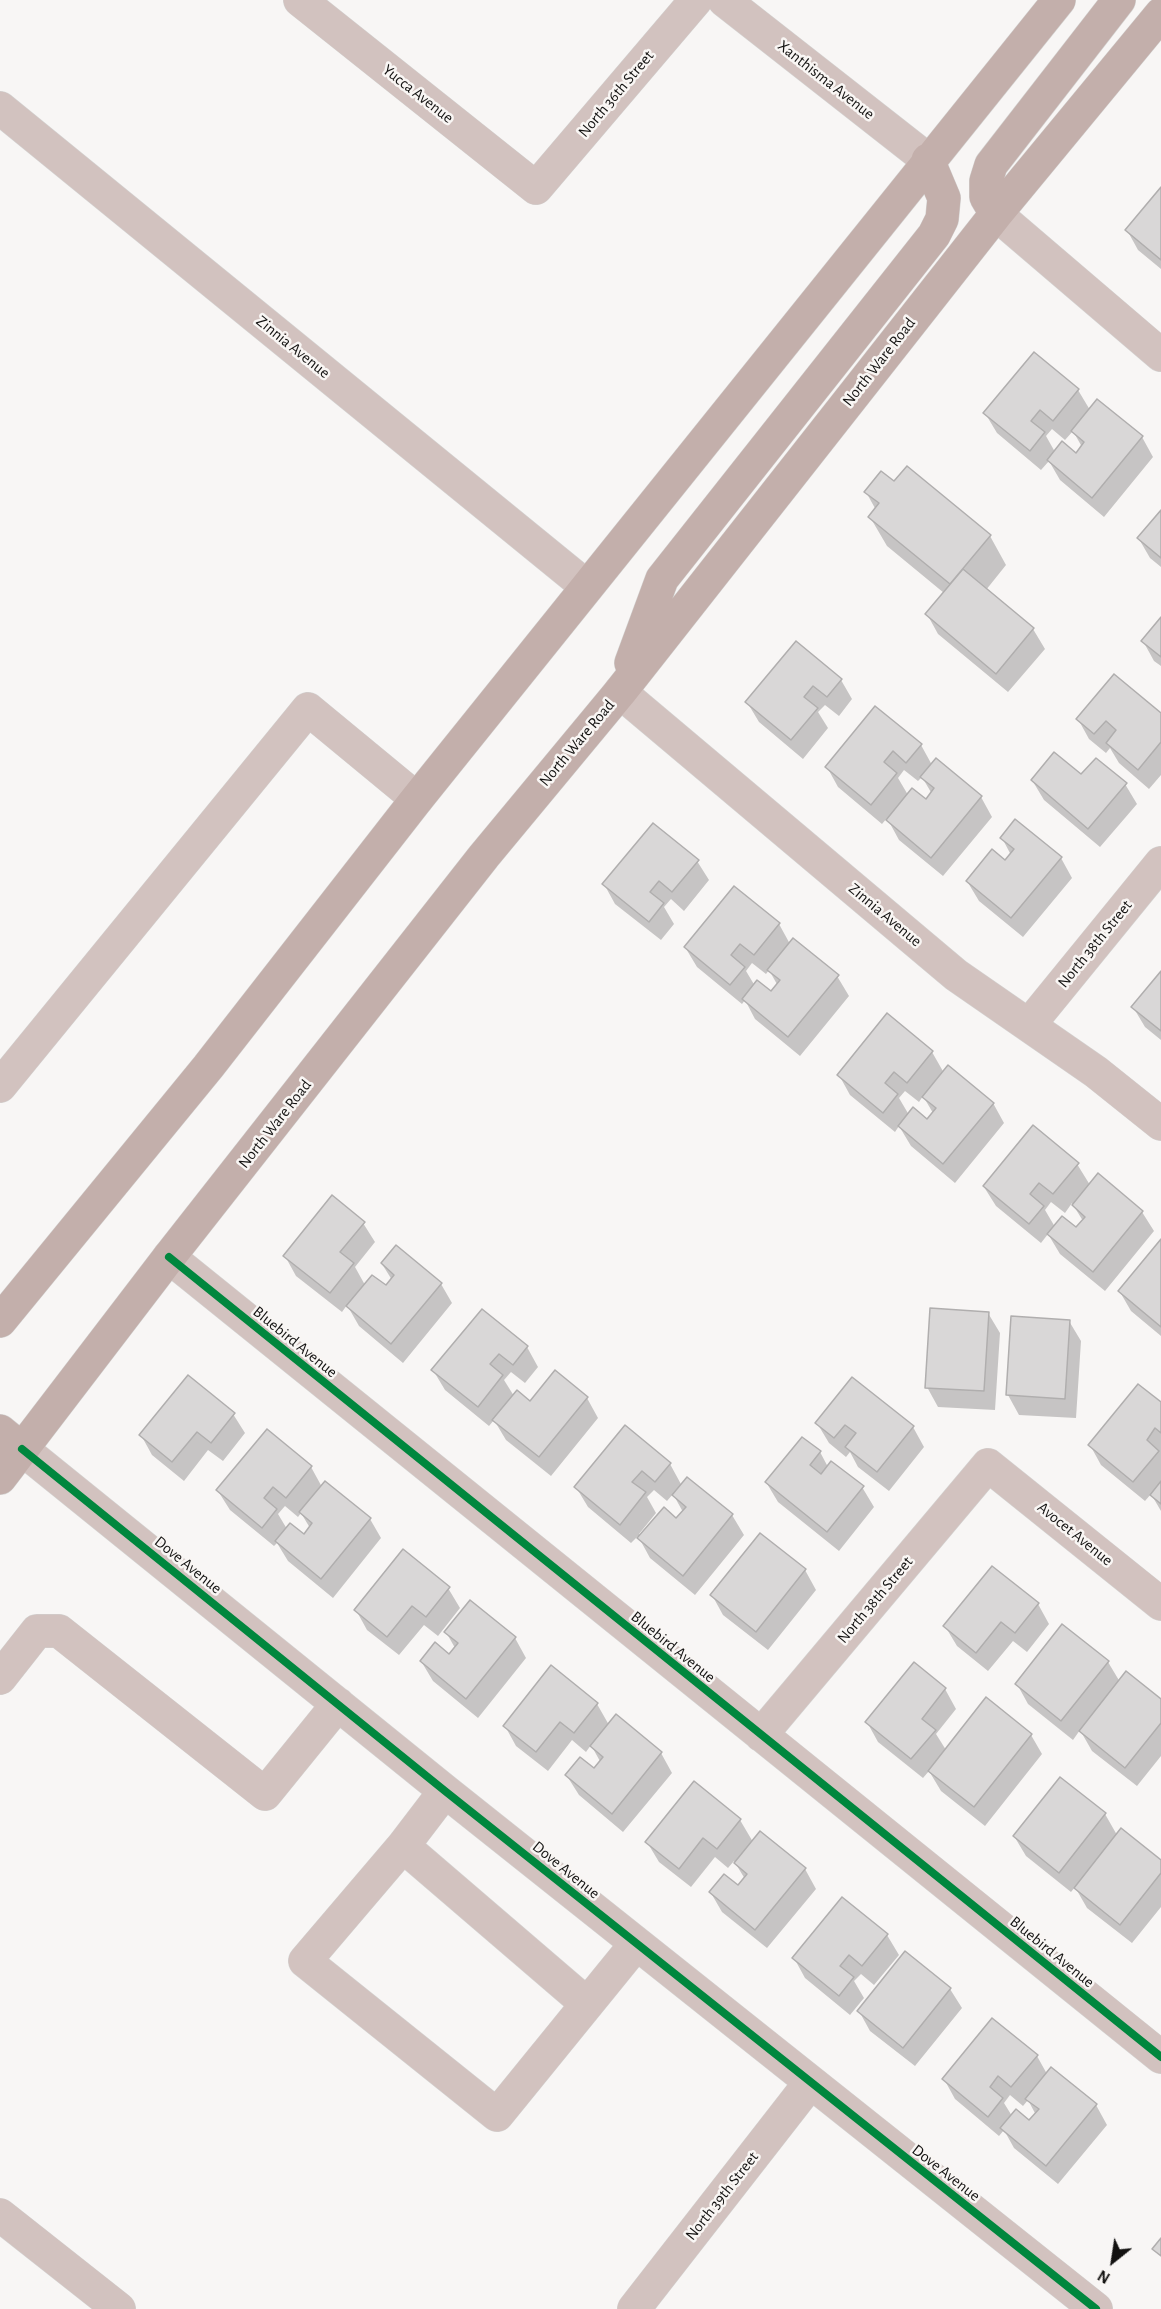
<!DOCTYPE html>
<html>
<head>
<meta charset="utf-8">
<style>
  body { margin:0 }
  #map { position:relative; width:1161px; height:2309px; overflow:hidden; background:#f8f6f5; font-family:"Alegreya Sans",sans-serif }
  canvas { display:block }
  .north { position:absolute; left:1083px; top:2231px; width:60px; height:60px; -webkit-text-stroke:4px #f9f6f4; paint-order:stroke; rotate:210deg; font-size:16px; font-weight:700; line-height:24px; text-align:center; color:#131211 }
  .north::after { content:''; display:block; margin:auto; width:21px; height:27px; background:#131211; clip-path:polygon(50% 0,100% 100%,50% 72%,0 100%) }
</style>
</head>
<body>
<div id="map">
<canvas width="1161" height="2309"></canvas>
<div class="north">N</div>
</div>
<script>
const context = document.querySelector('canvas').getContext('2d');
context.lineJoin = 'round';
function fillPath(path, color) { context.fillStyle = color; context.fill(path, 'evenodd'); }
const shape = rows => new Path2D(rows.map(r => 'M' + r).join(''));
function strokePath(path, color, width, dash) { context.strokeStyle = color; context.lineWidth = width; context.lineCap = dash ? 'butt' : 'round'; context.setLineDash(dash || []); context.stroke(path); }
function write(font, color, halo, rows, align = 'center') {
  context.font = font + ' "Alegreya Sans",sans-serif'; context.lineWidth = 5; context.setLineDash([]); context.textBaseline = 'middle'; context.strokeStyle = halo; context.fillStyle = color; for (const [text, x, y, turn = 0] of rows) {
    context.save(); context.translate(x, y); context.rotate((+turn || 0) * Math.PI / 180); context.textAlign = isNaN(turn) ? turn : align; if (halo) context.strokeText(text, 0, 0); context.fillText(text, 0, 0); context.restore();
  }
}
fillPath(shape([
  [1161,189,1161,269,1138,250,1127,230],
  [1078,390,1090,410,1098,401,1142,437,1153,457,1104,517,1060,480,1049,461,1041,470,997,433,985,413],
  [1052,429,1065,440,1073,431,1082,447,1076,455,1055,452,1046,436],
  [894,484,990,536,1006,565,986,590,1033,629,1045,649,1008,692,938,634,927,614,944,593,887,546,870,517,876,510,866,492],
  [1161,512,1161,567,1150,558,1139,539],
  [1161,619,1161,666,1154,661,1143,641],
  [796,643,841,680,852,699,839,716,825,705,818,712,828,728,803,759,759,722,747,702],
  [875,708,921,745,932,765,981,797,992,817,943,876,899,840,887,818,882,824,838,787,827,767],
  [904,770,918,781,922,777,932,794,926,801,908,795,898,778],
  [1161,715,1161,775,1149,789,1119,763,1110,748,1106,753,1089,739,1078,719],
  [1082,777,1125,784,1137,804,1100,847,1044,800,1032,780],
  [1002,838,1061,858,1072,878,1023,937,979,901,967,881,1005,862,1011,855],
  [697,861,709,880,684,911,671,899,664,907,674,924,661,940,615,904,604,884],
  [779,924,790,944,837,976,849,996,800,1056,755,1019,745,1000,742,1004,697,967,685,947],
  [752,963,766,974,769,970,778,986,771,994,755,986,746,971],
  [1161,974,1161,1040,1145,1027,1133,1007],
  [932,1052,944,1073,993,1103,1004,1123,955,1183,911,1146,899,1126,895,1132,850,1095,839,1075],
  [905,1091,919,1102,923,1096,933,1113,927,1121,909,1115,899,1098],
  [1077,1164,1090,1185,1142,1212,1154,1231,1105,1291,1060,1254,1048,1234,1041,1243,996,1206,984,1187],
  [1051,1202,1065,1213,1072,1203,1083,1221,1076,1229,1055,1227,1045,1210],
  [363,1223,375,1242,355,1267,365,1285,386,1288,392,1280,382,1264,441,1284,452,1303,403,1363,359,1326,347,1305,342,1312,296,1276,285,1256],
  [1161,1241,1161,1336,1131,1311,1120,1292],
  [482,1311,527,1347,538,1367,525,1383,511,1372,504,1380,514,1396,531,1403,587,1398,598,1418,551,1476,506,1440,494,1420,489,1426,445,1390,433,1370],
  [988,1313,1000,1333,995,1410,938,1407,927,1387],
  [1069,1321,1081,1341,1076,1418,1019,1415,1008,1395],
  [852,1379,913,1427,924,1447,889,1491,858,1467,850,1452,846,1457,829,1443,817,1423],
  [1161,1404,1161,1511,1151,1494,1145,1501,1101,1465,1090,1445],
  [233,1414,245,1433,223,1461,208,1450,184,1481,152,1455,141,1435],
  [625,1428,670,1464,682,1486,688,1479,732,1515,744,1535,695,1595,650,1558,638,1536,631,1543,588,1507,576,1487],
  [654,1490,667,1501,673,1494,683,1512,677,1520,641,1536,639,1534,656,1513,647,1497],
  [820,1452,828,1467,862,1487,874,1507,839,1551,778,1502,766,1482],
  [311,1467,322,1487,370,1519,381,1538,333,1598,288,1561,277,1543,274,1546,230,1510,218,1491],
  [285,1506,298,1517,301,1513,310,1528,304,1536,287,1529,278,1514],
  [760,1535,805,1570,816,1590,768,1650,723,1615,712,1595],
  [448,1588,460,1608,438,1636,424,1625,399,1655,367,1630,356,1610],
  [471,1602,515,1638,526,1658,478,1718,433,1681,421,1661,449,1656,455,1648,446,1632],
  [1038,1604,1049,1624,1027,1652,1013,1641,988,1671,957,1646,945,1626],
  [1108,1662,1120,1682,1161,1701,1161,1756,1137,1786,1092,1751,1080,1730,1073,1740,1028,1704,1017,1684],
  [945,1689,956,1709,936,1734,946,1750,1031,1735,1042,1754,985,1826,941,1791,929,1771,923,1778,878,1742,867,1722],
  [597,1704,609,1725,661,1753,672,1773,623,1832,579,1795,567,1776,595,1770,601,1763,591,1745,586,1752,572,1740,548,1771,516,1746,505,1726],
  [1060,1779,1105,1814,1117,1835,1161,1862,1161,1907,1132,1943,1087,1908,1075,1887,1071,1892,1026,1856,1014,1836],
  [740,1820,753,1842,805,1869,816,1889,767,1948,722,1912,711,1893,738,1887,745,1879,734,1861,728,1868,715,1857,691,1887,659,1862,647,1842],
  [843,1899,887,1935,899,1955,874,1985,861,1974,854,1981,864,1998,850,2015,805,1978,794,1958],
  [950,1989,962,2008,915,2066,870,2031,859,2011],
  [1037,2056,1047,2074,1096,2105,1107,2125,1058,2184,1014,2148,1004,2130,999,2136,955,2099,944,2079],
  [1010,2095,1023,2106,1028,2100,1036,2115,1029,2122,1012,2116,1004,2103]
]), '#0003');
const building = shape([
  [1161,187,1161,260,1125,230,1161,187],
  [1034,352,1079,389,1053,421,1040,410,1031,421,1045,432,1030,451,983,413,1034,352],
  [1097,399,1143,436,1092,498,1047,460,1062,441,1076,453,1084,442,1071,431,1097,399],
  [907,466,991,535,950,584,868,517,879,503,864,492,881,471,894,481,907,466],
  [1161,510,1161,558,1137,538,1161,510],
  [963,569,1034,628,996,674,925,614,963,569],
  [1161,617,1161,657,1141,641,1161,617],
  [796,641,842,679,827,697,813,686,804,697,818,708,791,740,745,702,796,641],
  [1114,674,1161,713,1161,742,1138,770,1106,743,1116,730,1106,721,1094,734,1076,719,1114,674],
  [875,706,922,744,906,763,893,751,884,762,897,773,871,805,825,767,875,706],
  [1054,752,1081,774,1096,758,1127,783,1088,829,1031,780,1054,752],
  [936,758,982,796,931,858,886,820,912,788,926,799,934,788,920,777,936,758],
  [1015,819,1062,857,1011,918,966,881,992,849,1005,860,1014,849,1000,838,1015,819],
  [653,823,699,860,672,892,659,881,650,892,664,903,649,922,602,884,653,823],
  [734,886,780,923,754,955,740,944,731,955,745,967,730,985,684,947,734,886],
  [793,938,839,975,788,1037,742,999,757,980,771,991,780,980,767,970,793,938],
  [1161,971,1161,1031,1131,1007,1161,971],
  [887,1013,933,1051,907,1083,894,1072,885,1083,898,1094,883,1113,837,1075,887,1013],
  [948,1065,994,1103,943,1164,898,1126,913,1107,927,1119,936,1108,922,1097,948,1065],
  [1033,1125,1079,1163,1053,1194,1039,1183,1030,1194,1044,1206,1029,1224,983,1186,1033,1125],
  [1098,1173,1143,1211,1093,1272,1047,1234,1062,1216,1076,1227,1085,1217,1072,1205,1098,1173],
  [332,1195,365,1222,340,1252,354,1263,330,1293,283,1256,332,1195],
  [1161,1239,1161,1327,1118,1291,1161,1239],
  [396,1245,442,1283,391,1344,346,1306,372,1275,386,1285,394,1275,381,1263,396,1245],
  [930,1308,989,1312,984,1391,925,1388,930,1308],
  [482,1309,528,1346,513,1365,499,1354,490,1364,503,1375,478,1407,431,1370,482,1309],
  [1011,1316,1070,1320,1065,1399,1006,1395,1011,1316],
  [555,1370,588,1397,539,1457,492,1420,517,1390,530,1401,555,1370],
  [188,1375,235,1413,211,1443,197,1432,172,1462,139,1435,188,1375],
  [852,1377,914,1426,877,1472,845,1447,856,1433,845,1425,834,1438,815,1423,852,1377],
  [1138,1384,1161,1402,1161,1433,1155,1428,1147,1440,1159,1451,1133,1482,1088,1445,1138,1384],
  [625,1425,671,1463,655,1482,642,1471,632,1482,646,1492,620,1525,574,1487,625,1425],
  [267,1429,312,1466,286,1498,273,1487,264,1498,277,1509,262,1528,216,1490,267,1429],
  [802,1437,821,1451,810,1465,821,1474,831,1461,864,1486,827,1532,765,1482,802,1437],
  [687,1477,733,1514,683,1576,637,1538,664,1507,676,1518,686,1507,672,1495,687,1477],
  [325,1481,371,1518,321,1579,275,1541,290,1523,304,1534,312,1523,299,1512,325,1481],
  [1161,1481,1161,1504,1150,1495,1161,1481],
  [760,1533,806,1569,756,1632,710,1595,760,1533],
  [403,1549,450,1587,426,1617,412,1606,387,1637,354,1610,403,1549],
  [992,1566,1039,1603,1015,1633,1001,1622,976,1653,943,1626,992,1566],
  [470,1600,516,1637,466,1699,420,1661,435,1642,449,1654,458,1643,444,1632,470,1600],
  [1062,1624,1109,1661,1061,1721,1015,1684,1062,1624],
  [914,1662,946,1688,922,1719,936,1730,911,1759,865,1722,914,1662],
  [551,1665,598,1703,574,1733,560,1722,536,1752,503,1726,551,1665],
  [1126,1671,1161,1699,1161,1723,1125,1768,1079,1731,1126,1671],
  [986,1697,1032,1734,974,1807,928,1771,986,1697],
  [616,1714,662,1752,612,1814,565,1775,580,1757,594,1768,603,1757,590,1746,616,1714],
  [1060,1777,1106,1813,1059,1873,1013,1836,1060,1777],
  [694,1781,741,1819,717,1849,703,1838,679,1869,645,1842,694,1781],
  [1121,1828,1161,1860,1161,1873,1120,1925,1074,1888,1121,1828],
  [760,1831,806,1868,755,1930,709,1892,724,1874,738,1885,747,1874,734,1863,760,1831],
  [842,1897,888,1934,862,1966,849,1955,840,1966,854,1977,839,1996,792,1958,842,1897],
  [905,1951,951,1988,903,2048,857,2011,905,1951],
  [992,2018,1038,2055,1011,2087,998,2076,990,2087,1003,2098,988,2117,942,2079,992,2018],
  [1051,2067,1097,2104,1046,2166,1000,2128,1016,2109,1029,2120,1039,2109,1025,2099,1051,2067],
  [1161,2238,1161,2256,1152,2249,1161,2238]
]);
fillPath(building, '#d9d7d7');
strokePath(building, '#b0aeae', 1.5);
const minor = shape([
  [300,0,536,188,696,0],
  [724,0,928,160],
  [0,108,586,586],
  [996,214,1161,355],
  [620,692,956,975,1096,1072,1161,1124],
  [1029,1025,1161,863],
  [0,1086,308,709,417,799],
  [169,1257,1161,2057],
  [22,1449,445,1791,1096,2309],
  [0,1678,37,1631,59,1631,265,1794,338,1704],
  [761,1735,988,1465,1161,1604],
  [445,1791,403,1846,305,1961,497,2115,636,1944],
  [403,1846,587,2004],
  [0,2215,119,2309],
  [634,2309,810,2083]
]);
const major = shape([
  [996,214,986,197,986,181,991,165,1119,0],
  [631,663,662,579,934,235,942,219,944,198,928,160],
  [0,1321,208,1067,417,799,1059,0],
  [0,1431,22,1449],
  [0,1478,169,1257,484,856,620,692,996,214,1161,14]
]);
strokePath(minor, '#d3d2d1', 34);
strokePath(major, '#d3d2d1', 34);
strokePath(minor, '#d2c2bf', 33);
strokePath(major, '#c3afab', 33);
strokePath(shape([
  [169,1257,1161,2057],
  [22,1449,445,1791,1096,2309]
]), '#00873e', 8);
write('16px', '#131211', '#f9f6f4', [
  ["Xanthisma Avenue",826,80,38],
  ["Yucca Avenue",418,94,38],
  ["North 36th Street",616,94,-50],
  ["Zinnia Avenue",293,347,39],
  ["North Ware Road",879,362,-52],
  ["North Ware Road",577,743,-50],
  ["Zinnia Avenue",885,915,40],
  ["North 38th Street",1095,944,-51],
  ["North Ware Road",275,1124,-52],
  ["Bluebird Avenue",295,1342,39],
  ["Avocet Avenue",1075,1534,39],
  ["Dove Avenue",188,1565,39],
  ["North 38th Street",875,1600,-50],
  ["Bluebird Avenue",673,1647,39],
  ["Dove Avenue",566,1870,39],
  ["Bluebird Avenue",1052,1952,39],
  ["Dove Avenue",946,2173,38],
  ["North 39th Street",722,2196,-52]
]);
</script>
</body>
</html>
